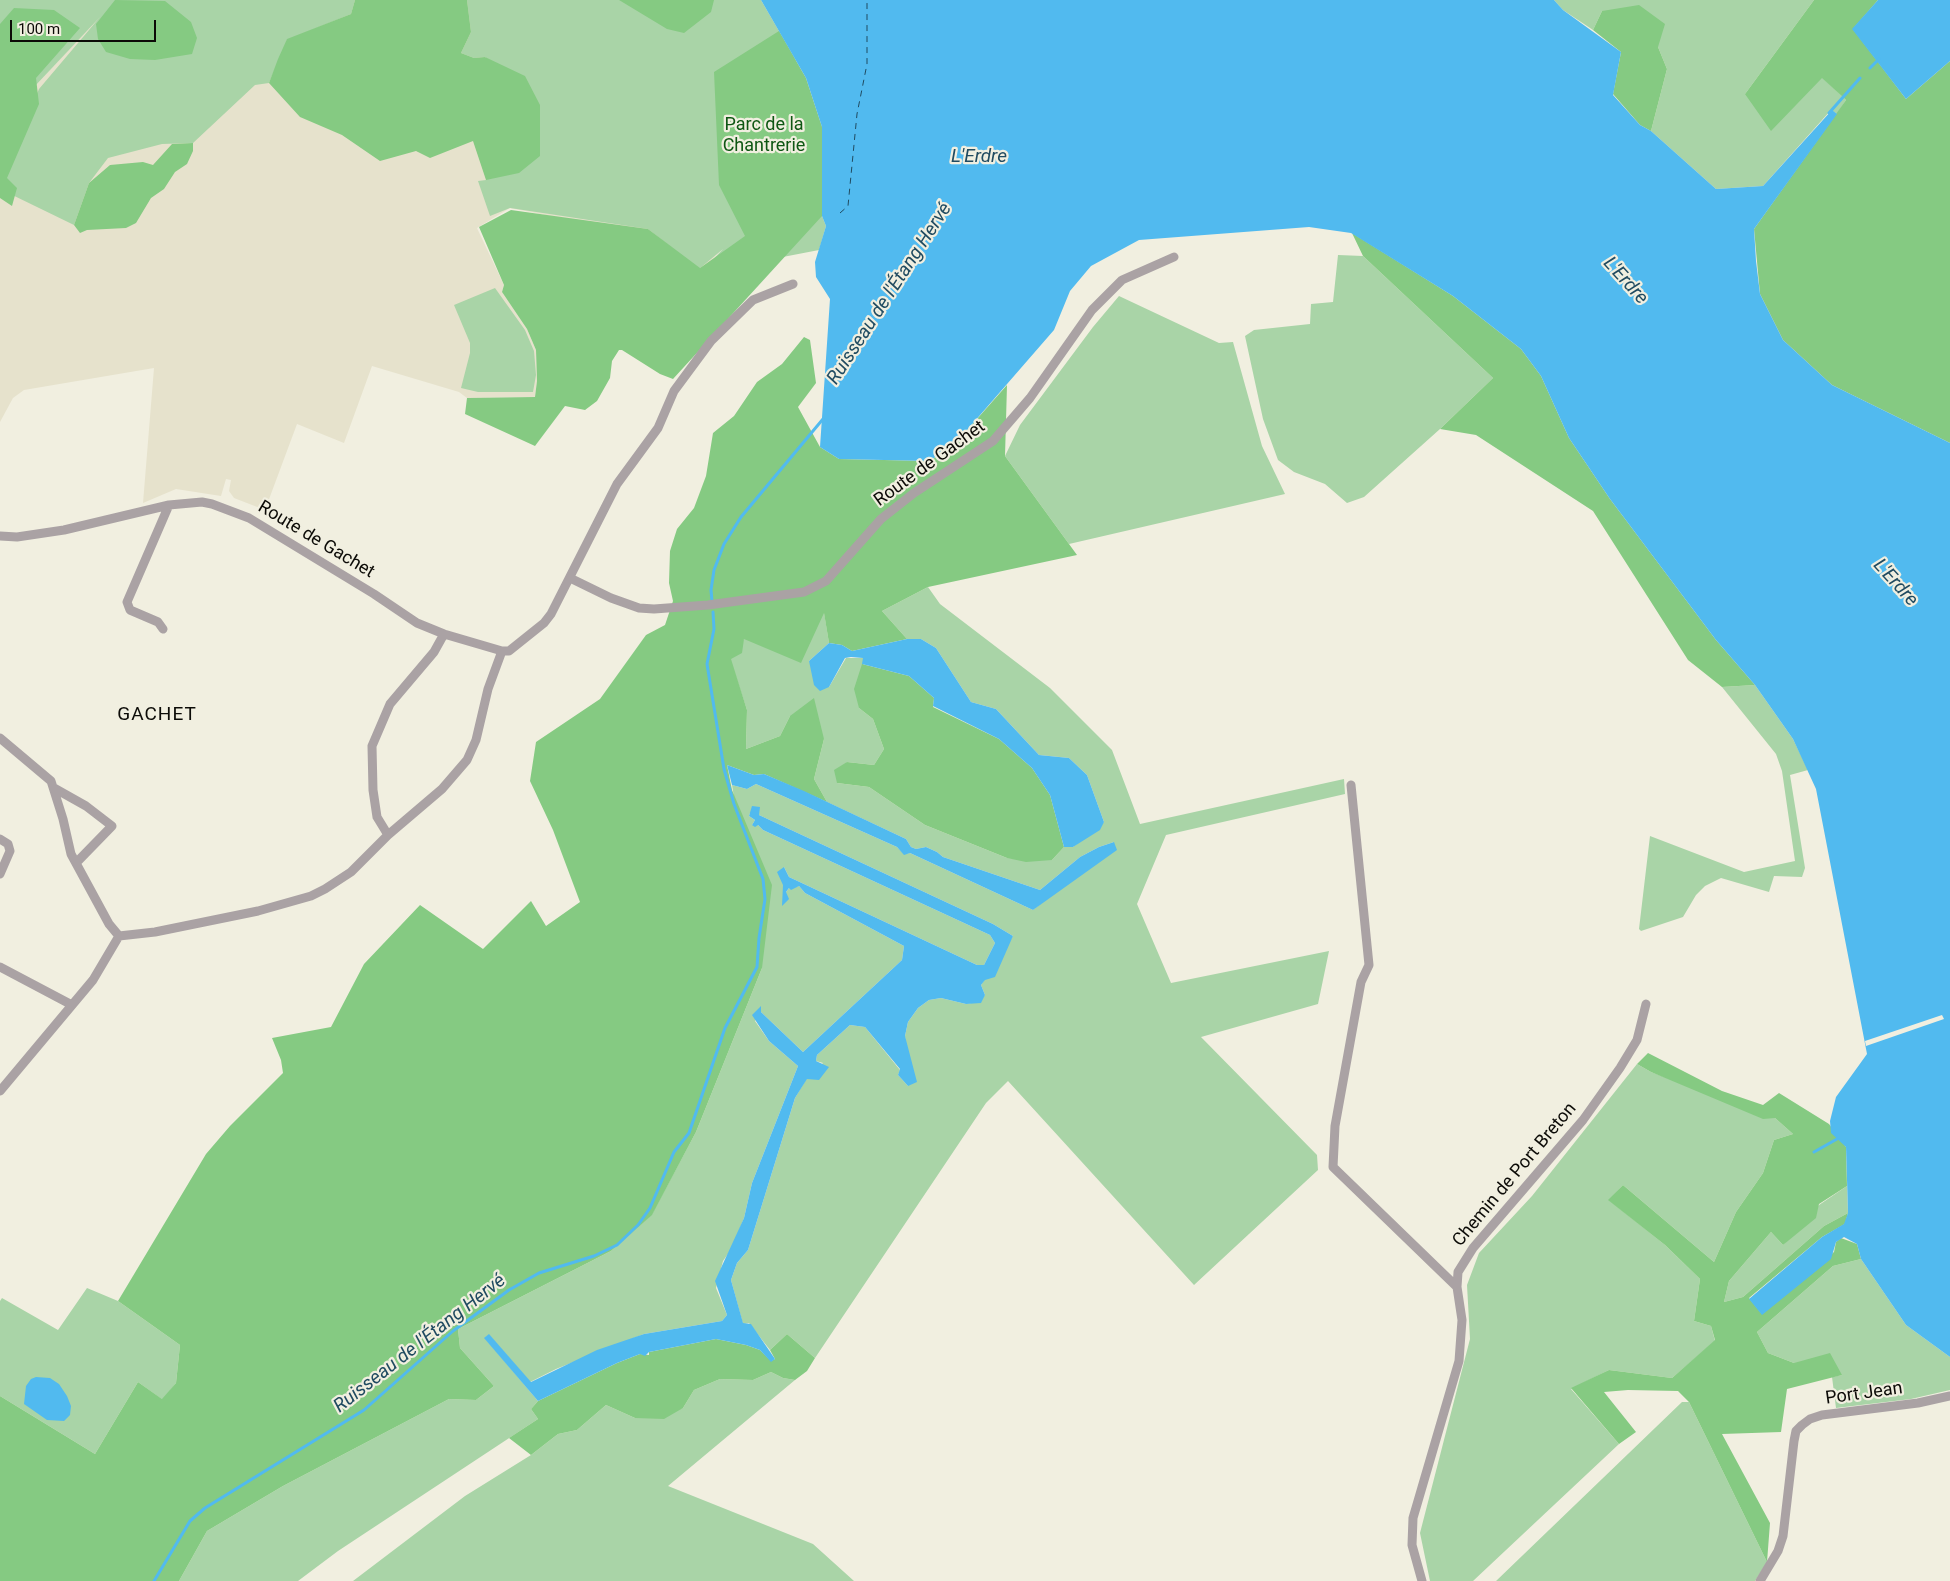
<!DOCTYPE html>
<html>
<head>
<meta charset="utf-8">
<style>
  body { margin:0 }
  #map { position:relative; width:1950px; height:1581px; overflow:hidden; background:#f1efe0; font-family:Roboto,sans-serif }
  canvas { display:block }
  .scale { position:absolute; left:10px; top:20px; width:146px; height:22px; box-sizing:border-box; border:2px solid #0c0b07; border-top:0; padding-left:6px; font-size:15px; line-height:18px; white-space:nowrap; color:#0c0b07; -webkit-text-stroke:4px #f1efe0; paint-order:stroke }
</style>
</head>
<body>
<div id="map">
<canvas width="1950" height="1581"></canvas>
<div class="scale">100 m</div>
</div>
<script>
const context = document.querySelector('canvas').getContext('2d');
context.lineJoin = 'round';
function fillPath(path, color) { context.fillStyle = color; context.fill(path, 'evenodd'); }
const shape = rows => new Path2D(rows.map(r => 'M' + r).join(''));
function strokePath(path, color, width, dash) { context.strokeStyle = color; context.lineWidth = width; context.lineCap = dash ? 'butt' : 'round'; context.setLineDash(dash || []); context.stroke(path); }
function write(font, color, halo, rows, align = 'center') {
  context.font = font + ' Roboto,sans-serif'; context.lineWidth = 4.5; context.setLineDash([]); context.textBaseline = 'middle'; context.strokeStyle = halo; context.fillStyle = color; for (const [text, x, y, turn = 0] of rows) {
    context.save(); context.translate(x, y); context.rotate((+turn || 0) * Math.PI / 180); context.textAlign = isNaN(turn) ? turn : align; if (halo) context.strokeText(text, 0, 0); context.fillText(text, 0, 0); context.restore();
  }
}
fillPath(shape([
  [115,0,611,0,728,243,700,273,584,223,510,208,477,228,504,285,502,292,527,329,536,350,537,381,535,397,467,398,459,392,372,366,344,443,297,424,265,510,234,498,229,491,231,480,226,479,221,496,176,489,143,503,154,368,24,390,13,398,0,422,0,55,36,85]
]), '#e6e2cc');
fillPath(shape([
  [0,0,355,0,351,14,287,40,269,83,255,85,193,143,162,144,108,158,89,183,74,225,0,189,0,181,39,89,100,17,36,85,0,55],
  [467,0,761,0,794,57,822,127,822,216,826,226,819,250,700,273,723,249,699,269,648,229,510,208,490,216,478,181,486,180,486,57,474,58,461,53,471,32],
  [1554,0,1814,0,1745,94,1822,77,1846,100,1837,114,1831,110,1763,186,1716,189,1651,131,1667,69,1658,47,1602,11,1593,30,1563,10],
  [1338,255,1363,256,1493,378,1440,429,1364,497,1347,503,1325,484,1294,472,1278,460,1263,419,1245,336,1254,330,1310,324,1311,304,1333,302],
  [495,288,525,330,534,351,536,375,533,392,478,392,461,388,470,353,470,343,454,305],
  [1119,296,1219,343,1233,342,1262,446,1285,494,1069,544,1005,456,1020,425,1093,327],
  [928,587,940,604,1050,688,1112,750,1140,824,1344,779,1345,794,1166,835,1137,904,1171,983,1329,951,1318,1004,1201,1037,1317,1155,1318,1170,1194,1285,1008,1081,986,1103,815,1358,787,1334,770,1350,749,1323,743,1324,731,1280,737,1263,748,1250,795,1098,807,1078,823,1063,816,1061,817,1055,850,1025,865,1027,900,1070,898,1075,908,1086,905,1036,908,1022,918,1008,929,1000,941,998,966,1004,977,1002,985,995,981,985,1013,936,993,924,759,815,759,812,750,813,749,816,755,820,752,825,758,825,763,830,990,935,995,943,984,965,977,965,789,877,784,867,786,892,789,888,799,886,805,893,904,946,902,960,803,1052,761,1012,755,1021,769,1041,798,1066,752,1183,744,1218,732,1248,723,1261,716,1288,727,1315,722,1321,644,1334,556,1369,530,1382,489,1335,485,1338,538,1401,531,1409,538,1419,338,1551,298,1581,179,1581,207,1531,283,1486,449,1399,476,1400,494,1386,460,1348,458,1329,611,1251,652,1214,696,1132,762,968,732,785,747,789,756,784,897,847,904,854,910,853,1033,910,1114,842,1099,847,1080,857,1040,890,943,857,937,852,926,847,916,849,911,847,906,839,827,802,814,779,824,739,790,716,780,736,746,749,747,710,730,659,744,639,824,612,829,643,809,661,829,687,846,658,864,658,859,708,873,719,884,749,874,765,847,762,837,783,869,787,925,825,1007,858,1052,860,1064,847,1073,847,1104,822,1087,775,1069,758,1039,755,996,709,971,702,936,648,921,639,907,639,882,611],
  [1755,685,1793,739,1808,770,1790,775,1805,868,1802,877,1774,876,1769,892,1721,878,1705,886,1696,895,1683,917,1641,931,1639,929,1650,836,1744,872,1795,861,1782,771,1776,754,1722,687],
  [1637,1064,1651,1072,1775,1118,1793,1134,1774,1140,1763,1173,1736,1212,1714,1262,1623,1185,1609,1200,1665,1245,1700,1279,1694,1321,1711,1326,1715,1341,1672,1378,1609,1370,1571,1389,1619,1444,1473,1581,1430,1581,1420,1533,1470,1339,1467,1285,1479,1253,1532,1196],
  [1847,1186,1848,1213,1824,1226,1743,1297,1724,1302,1729,1281,1771,1232,1783,1245,1819,1205],
  [1861,1259,1906,1325,1950,1357,1950,1390,1911,1399,1836,1408,1832,1377,1842,1375,1794,1363,1768,1353,1757,1332,1833,1266],
  [87,1288,118,1301,180,1345,176,1383,163,1400,138,1382,95,1454,0,1396,0,1301,2,1298,58,1330],
  [771,1372,783,1378,795,1380,668,1486,813,1544,854,1581,353,1581,465,1496,531,1455,558,1434,577,1430,606,1405,635,1418,683,1408,694,1390,720,1379,753,1380],
  [1682,1402,1689,1402,1767,1562,1755,1581,1496,1581]
]), '#a9d4a7');
fillPath(shape([
  [115,0,165,1,191,22,197,38,192,54,155,60,130,59,106,52,98,39,96,24],
  [355,0,467,0,471,32,461,53,474,58,485,57,525,76,540,105,540,156,519,173,486,180,473,141,430,158,416,151,380,161,342,135,300,117,269,83,278,59,287,39,351,14],
  [619,0,714,0,711,12,684,33,667,29],
  [1814,0,1878,0,1853,29,1906,99,1950,61,1950,443,1832,385,1783,340,1760,294,1754,229,1846,100,1822,78,1771,131,1745,94],
  [1639,5,1665,24,1658,47,1667,69,1651,131,1640,125,1613,94,1621,52,1593,30,1602,11],
  [14,8,54,10,80,28,36,78,39,104,7,178,17,188,12,206,0,198,0,24],
  [779,31,806,78,822,127,822,216,673,379,660,374,622,350,619,350,612,361,610,378,597,401,585,410,565,406,535,446,465,414,467,398,535,397,537,381,536,350,527,329,502,292,504,285,479,227,511,210,648,229,700,268,745,236,719,185,714,72],
  [193,143,193,151,187,164,175,172,164,189,151,198,136,223,126,228,87,230,80,233,74,225,89,183,110,165,143,162,153,165,172,144],
  [1352,233,1453,296,1521,349,1541,376,1569,438,1610,499,1716,640,1755,685,1722,687,1688,660,1593,511,1476,435,1440,429,1493,378,1363,256],
  [804,337,810,340,816,383,798,407,820,447,839,459,929,461,954,445,1007,385,1005,456,1077,555,928,587,882,611,907,639,852,651,842,645,829,643,824,613,801,663,744,639,742,653,731,659,747,710,746,749,780,736,790,716,814,698,824,739,814,779,827,802,764,774,754,775,727,765,732,790,772,885,762,968,696,1132,652,1215,611,1251,458,1329,460,1348,494,1386,476,1400,449,1399,283,1486,207,1531,179,1581,0,1581,0,1396,95,1454,138,1382,162,1399,176,1383,180,1345,118,1301,206,1154,230,1126,283,1073,281,1060,272,1038,331,1027,364,964,420,905,483,949,531,901,546,926,580,902,553,830,530,781,536,742,600,699,646,635,665,625,673,601,669,583,670,551,677,529,694,508,706,476,713,433,734,416,757,382,782,364],
  [862,664,909,676,934,698,933,707,999,739,1032,768,1050,795,1064,847,1052,860,1026,862,1007,858,925,825,869,787,837,783,834,770,847,762,874,765,884,749,873,719,859,708,854,689],
  [1648,1053,1722,1091,1763,1105,1779,1093,1829,1124,1846,1147,1847,1186,1819,1204,1816,1218,1783,1245,1771,1232,1729,1281,1724,1302,1743,1297,1824,1226,1848,1213,1845,1224,1822,1237,1749,1298,1762,1314,1834,1252,1836,1242,1841,1238,1857,1244,1861,1259,1833,1266,1757,1332,1768,1353,1794,1363,1830,1353,1842,1375,1787,1389,1781,1432,1722,1434,1770,1523,1767,1562,1689,1402,1678,1391,1628,1390,1604,1392,1636,1432,1619,1444,1571,1388,1609,1370,1672,1378,1715,1340,1711,1326,1694,1321,1700,1279,1665,1245,1608,1200,1623,1185,1714,1262,1736,1212,1763,1173,1774,1140,1793,1134,1775,1118,1763,1119,1651,1072,1637,1064],
  [787,1334,815,1358,807,1371,795,1380,783,1378,771,1372,753,1380,720,1379,694,1390,683,1408,664,1419,635,1418,606,1405,577,1430,558,1434,531,1455,509,1438,538,1419,531,1409,538,1401,617,1363,640,1354,649,1355,649,1352,716,1339,746,1345,760,1350,771,1361,775,1359,770,1350]
]), '#85ca82');
fillPath(shape([
  [761,0,1554,0,1563,10,1621,52,1613,95,1640,125,1651,131,1716,189,1763,186,1832,110,1837,114,1754,229,1756,261,1760,294,1783,340,1832,385,1950,443,1950,1357,1906,1325,1861,1259,1857,1244,1844,1237,1836,1242,1831,1259,1762,1315,1749,1299,1822,1237,1844,1224,1848,1213,1846,1147,1831,1133,1830,1121,1836,1097,1867,1054,1816,789,1793,739,1755,685,1716,640,1610,499,1569,438,1541,376,1521,349,1453,296,1351,233,1309,227,1139,240,1091,266,1070,291,1054,330,954,445,929,461,839,459,820,447,830,299,816,277,815,262,826,226,822,216,822,127,806,78],
  [1878,0,1950,0,1950,61,1906,99,1852,29],
  [907,639,921,639,936,648,971,702,996,709,1039,755,1069,758,1087,775,1104,822,1100,830,1073,847,1064,847,1050,795,1032,768,999,739,933,706,934,698,909,676,862,664,863,658,851,657,845,658,829,687,820,691,814,685,809,661,829,643,842,645,852,651],
  [727,765,754,775,764,774,804,791,906,839,911,847,916,849,926,847,937,852,943,857,1040,890,1080,857,1099,847,1114,842,1117,850,1033,910,910,853,904,855,897,847,756,784,747,789,732,785],
  [752,806,760,807,759,815,993,924,1013,936,995,977,985,980,981,985,985,995,981,1003,966,1004,941,998,929,1000,918,1008,908,1022,905,1036,917,1082,908,1086,898,1075,900,1069,865,1027,850,1025,817,1055,816,1061,829,1067,819,1080,807,1079,795,1098,748,1250,737,1263,731,1280,743,1323,751,1324,775,1359,771,1362,760,1350,746,1345,716,1339,649,1352,645,1356,640,1354,617,1363,538,1401,484,1338,489,1334,531,1382,597,1350,644,1334,722,1321,727,1315,715,1281,744,1218,752,1183,798,1066,769,1041,752,1015,761,1006,761,1012,803,1052,902,960,904,946,805,893,799,886,791,890,789,888,786,892,789,899,782,906,783,885,777,872,784,867,789,877,977,965,984,965,995,943,990,935,763,830,758,825,755,827,752,825,755,820,749,816],
  [36,1377,50,1378,59,1384,67,1396,71,1406,70,1415,64,1421,47,1420,24,1404,26,1386,31,1379]
]), '#51baef');
fillPath(shape([
  [1942,1015,1944,1019,1866,1046,1865,1041]
]), '#f1efe0');
strokePath(shape([
  [1870,68,1879,59],
  [1829,113,1860,78],
  [712,601,711,590,714,570,724,544,741,517,823,419],
  [1814,1152,1837,1139],
  [154,1581,190,1521,205,1508,364,1410,453,1331,509,1290,539,1273,594,1256,617,1245,638,1225,650,1208,674,1152,689,1133,725,1028,757,967,759,938,765,899,763,879,734,804,724,769,707,664,714,629,713,612]
]), '#51baef', 3);
strokePath(shape([
  [840,213,848,206,857,114,867,64,867,0]
]), '#204b61', 1, [6, 5]);
strokePath(shape([
  [0,536,17,537,64,530,169,505,202,502,212,504,249,518,374,594,417,623,444,634,502,651,509,651,544,623,551,614,617,484,658,428,674,391,711,341,753,300,793,284],
  [570,578,611,598,639,608,654,609,708,605,804,592,826,581,881,519,914,493,993,441,1030,398,1092,310,1122,280,1174,257],
  [163,629,158,622,130,610,127,602,169,505],
  [0,738,51,781,63,819,71,854,109,924,119,936],
  [1351,785,1369,965,1361,982,1335,1126,1333,1167,1457,1287],
  [54,788,86,806,112,826,76,863],
  [388,835,377,817,373,790,372,746,390,704,434,652,444,634],
  [0,839,8,844,10,851,0,874],
  [0,967,72,1005],
  [0,1091,93,980,119,936,155,932,258,911,311,896,325,889,351,872,388,835,442,789,467,760,476,740,488,689,502,651],
  [1422,1581,1412,1545,1413,1518,1459,1361,1462,1320,1457,1287,1458,1272,1473,1248,1583,1120,1620,1068,1637,1040,1646,1004],
  [1760,1581,1778,1551,1783,1536,1794,1441,1796,1431,1802,1425,1810,1419,1822,1415,1918,1403,1950,1396]
]), '#aaa2a4', 9);
write('18px', '#0e5713', '#f1efe0', [
  ["Parc de la",764,125],
  ["Chantrerie",764,146]
]);
write('18px', '#0c0b07', '#f1efe0', [
  ["Route de Gachet",930,464,-36],
  ["Route de Gachet",316,540,31],
  ["Chemin de Port Breton",1515,1175,-50],
  ["Port Jean",1864,1394,-8]
]);
write('italic 19px', '#204b61', '#f1efe0', [
  ["L'Erdre",979,157],
  ["L'Erdre",1625,281,48],
  ["Ruisseau de l'Étang Hervé",890,294,-57],
  ["L'Erdre",1895,583,48],
  ["Ruisseau de l'Étang Hervé",420,1344,-38]
]);
context.letterSpacing = '1px';
write('19px', '#0c0b07', '#f1efe0', [
  ["GACHET",157,715]
]);
context.letterSpacing = '0px';
</script>
</body>
</html>
